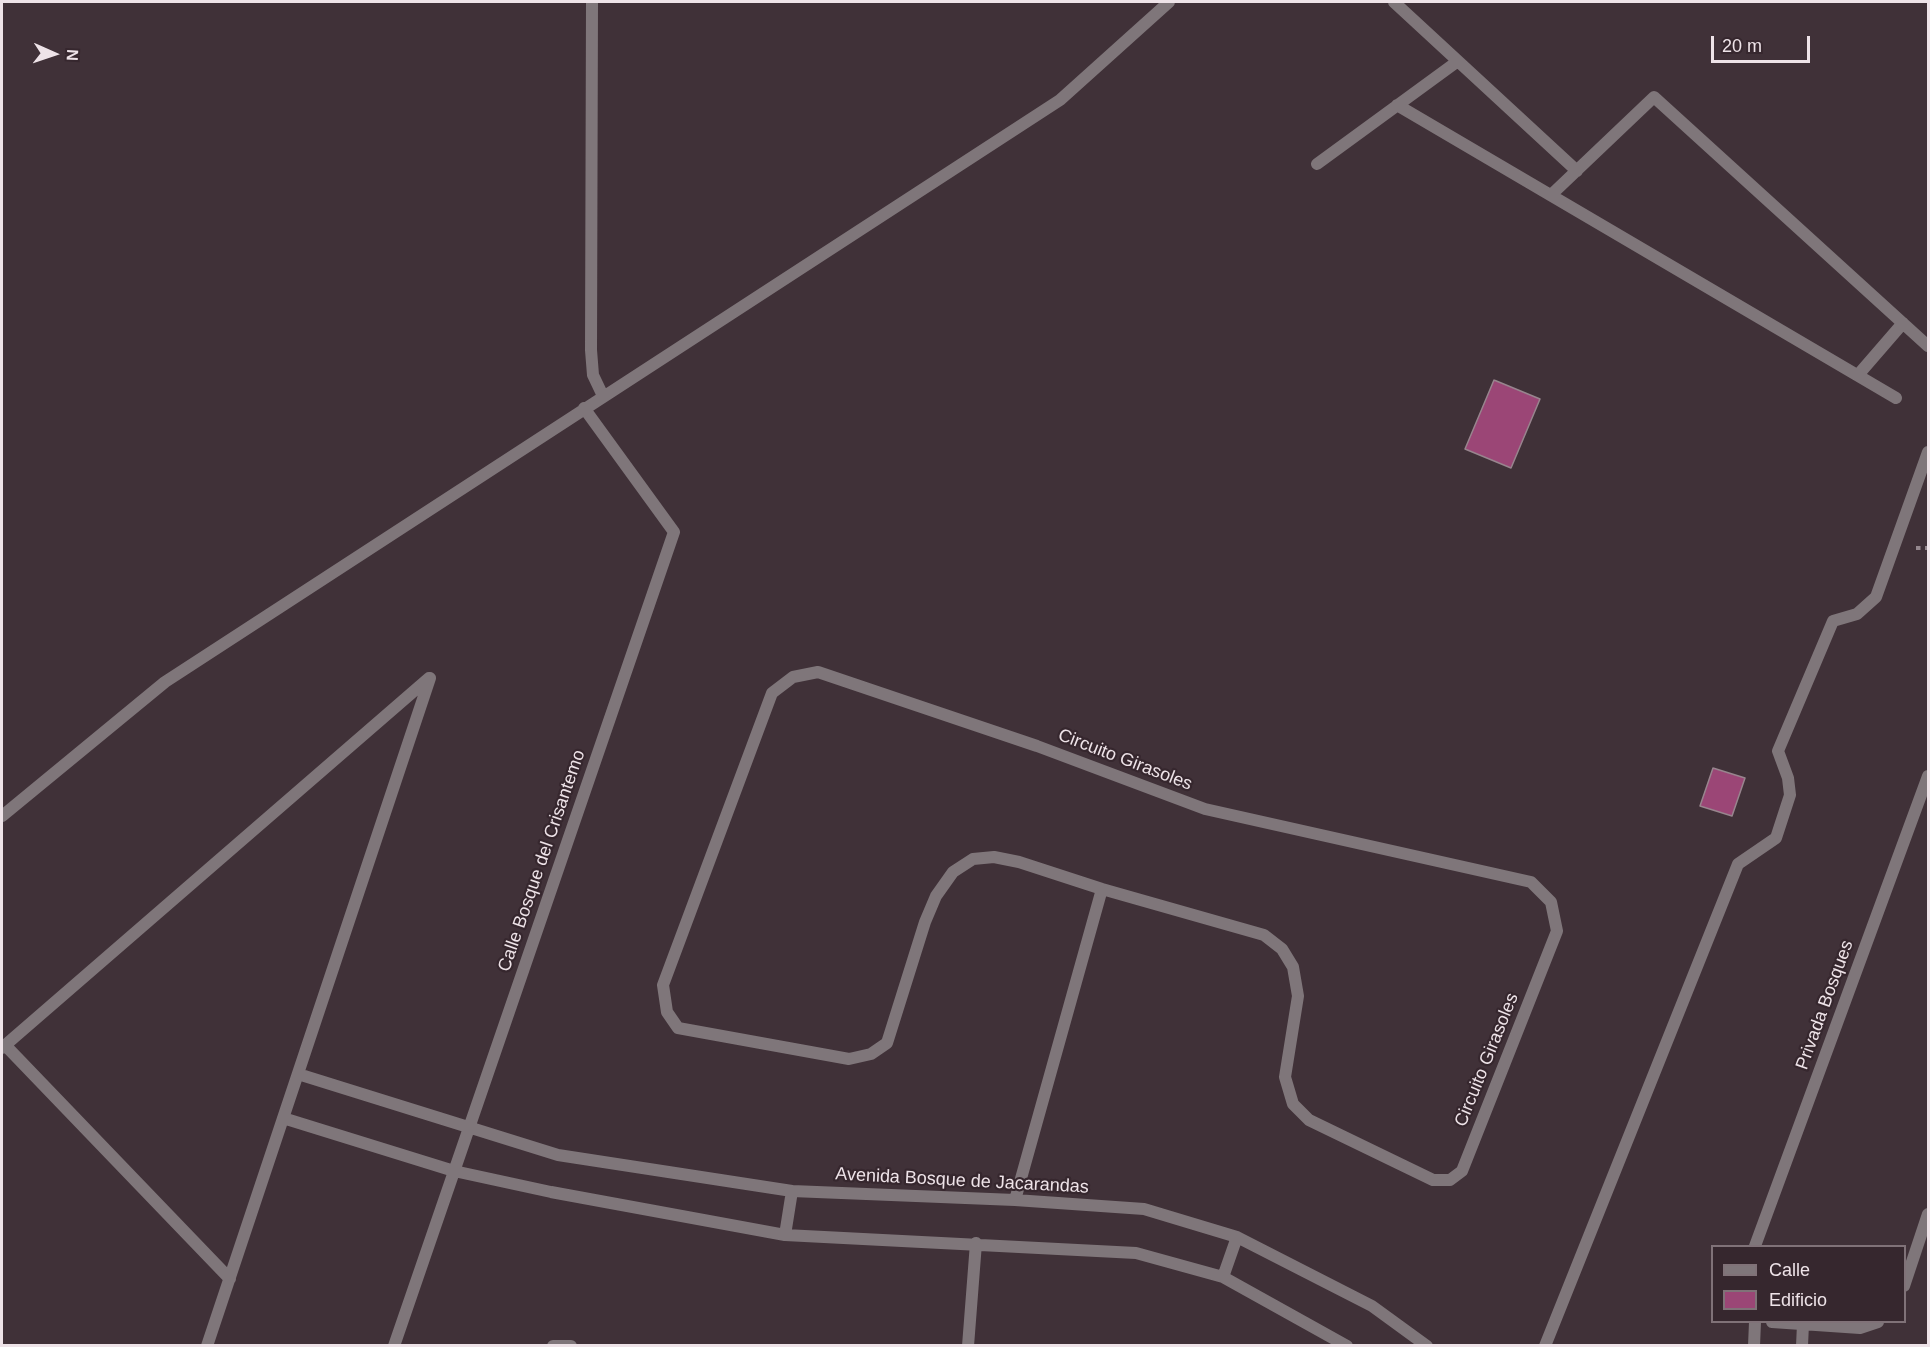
<!DOCTYPE html>
<html>
<head>
<meta charset="utf-8">
<style>
  body { margin:0 }
  #map { position:relative; width:1930px; height:1347px; overflow:hidden; background:#403138; font-family:Arial,sans-serif }
  canvas { display:block }
  .frame { position:absolute; inset:0; border:3px solid #eee3e8; pointer-events:none }
  .legend { position:absolute; left:1711px; top:1245px; width:195px; height:78px; box-sizing:border-box; background:#36272e; border:2px solid #807278; margin:0; padding:8px 10px; list-style:none; font-size:18px; color:#eee3e8 }
  .legend li { display:flex; align-items:center; gap:12px; height:30px }
  .legend b { width:30px; border:2px solid #807278 }
  .north { position:absolute; left:24px; top:24px; width:60px; height:60px; -webkit-text-stroke:4px #36272e; paint-order:stroke; rotate:93deg; font-size:16px; font-weight:700; line-height:24px; text-align:center; color:#eee3e8 }
  .north::after { content:''; display:block; margin:auto; width:21px; height:27px; background:#eee3e8; clip-path:polygon(50% 0,100% 100%,50% 72%,0 100%) }
  .scale { position:absolute; left:1711px; top:36px; width:99px; height:27px; box-sizing:border-box; border:3px solid #eee3e8; border-top:0; padding-left:8px; font-size:18px; line-height:21px; white-space:nowrap; color:#eee3e8; -webkit-text-stroke:4px #36272e; paint-order:stroke }
</style>
</head>
<body>
<div id="map">
<canvas width="1930" height="1347"></canvas>
<div class="frame"></div>
<ul class="legend">
<li><b style="height:8px;background:#7f767a"></b>Calle</li>
<li><b style="height:16px;background:#9b4676"></b>Edificio</li>
</ul>
<div class="north">N</div>
<div class="scale">20 m</div>
</div>
<script>
const context = document.querySelector('canvas').getContext('2d');
context.lineJoin = 'round';
function fillPath(path, color) { context.fillStyle = color; context.fill(path, 'evenodd'); }
const shape = rows => new Path2D(rows.map(r => 'M' + r).join(''));
function strokePath(path, color, width, dash) { context.strokeStyle = color; context.lineWidth = width; context.lineCap = dash ? 'butt' : 'round'; context.setLineDash(dash || []); context.stroke(path); }
function write(font, color, halo, rows, align = 'center') {
  context.font = font + ' Arial,sans-serif'; context.lineWidth = 4.5; context.setLineDash([]); context.textBaseline = 'middle'; context.strokeStyle = halo; context.fillStyle = color; for (const [text, x, y, turn = 0] of rows) {
    context.save(); context.translate(x, y); context.rotate((+turn || 0) * Math.PI / 180); context.textAlign = isNaN(turn) ? turn : align; if (halo) context.strokeText(text, 0, 0); context.fillText(text, 0, 0); context.restore();
  }
}
const building = shape([
  [1494,380,1540,399,1511,468,1465,449,1494,380],
  [1713,768,1745,778,1732,816,1700,806,1713,768]
]);
fillPath(building, '#9b4676');
strokePath(building, '#98858e', 1.5);
strokePath(shape([
  [1916,548,1928,548]
]), '#95888e', 4, [4.5, 4.5]);
strokePath(shape([
  [592,2,591,350,593,375,603,396],
  [1394,2,1577,171],
  [1397,105,1896,398],
  [1317,164,1458,61],
  [1551,195,1654,97,1928,346],
  [1858,375,1903,323],
  [818,672,1037,746,1205,809,1531,882,1551,902,1557,931,1462,1171,1450,1180,1433,1180,1309,1120,1293,1104,1285,1077,1298,996,1293,967,1282,949,1264,935,1102,889,1019,862,994,857,973,859,953,872,936,896,925,922,887,1043,871,1054,849,1059,678,1028,667,1012,663,985,772,693,793,677,818,672],
  [2,816,165,682,1060,100,1169,2],
  [5,1045,230,1279],
  [2,1048,429,678],
  [298,1074,558,1155,792,1191,1015,1200,1144,1209,1237,1237,1372,1306,1427,1346],
  [283,1118,454,1171,551,1192,785,1235,1136,1253,1223,1277,1347,1346],
  [1015,1200,1102,889],
  [785,1235,792,1191],
  [1755,1246,1928,776],
  [1223,1277,1237,1237],
  [1904,1286,1928,1214],
  [1772,1322,1860,1328,1878,1322],
  [207,1346,430,678],
  [394,1346,674,532,584,408],
  [553,1346,571,1346],
  [968,1346,976,1243],
  [1545,1346,1738,864,1776,838,1790,795,1788,778,1778,751,1833,621,1857,614,1876,597,1928,452],
  [1754,1346,1755,1322],
  [1802,1346,1803,1324]
]), '#7f767a', 12);
write('18px', '#eee3e8', '#36272e', [
  ["Circuito Girasoles",1125,760,21],
  ["Calle Bosque del Crisantemo",542,861,-71],
  ["Privada Bosques",1825,1005,-70],
  ["Circuito Girasoles",1487,1060,-68],
  ["Avenida Bosque de Jacarandas",962,1181,3]
]);
</script>
</body>
</html>
